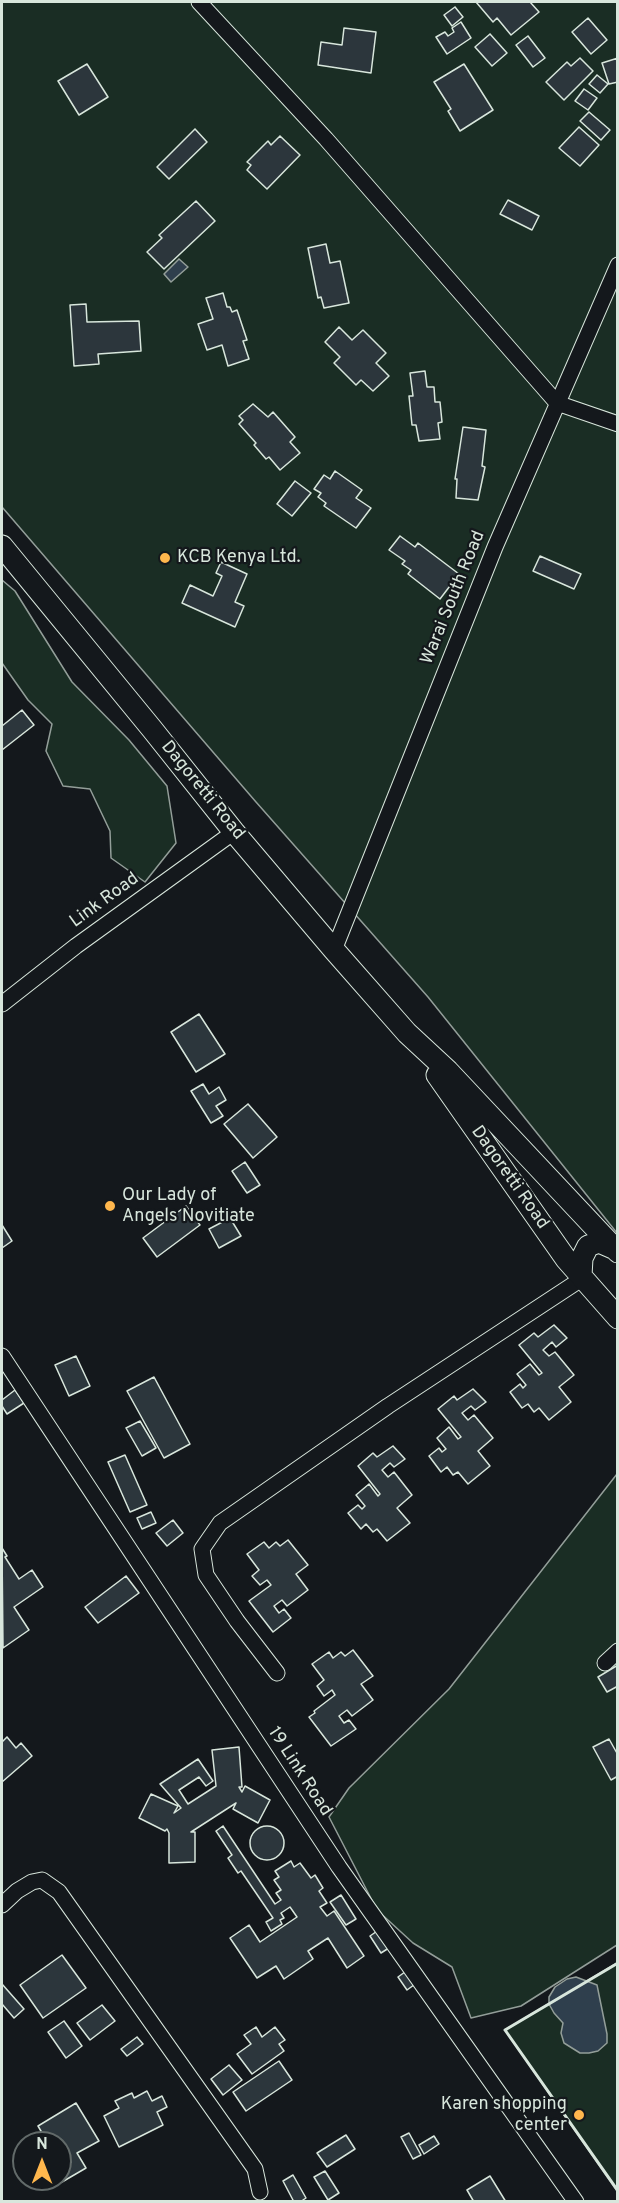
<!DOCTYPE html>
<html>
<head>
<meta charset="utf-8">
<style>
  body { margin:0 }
  #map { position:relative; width:619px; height:2203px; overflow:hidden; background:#14181c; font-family:Overpass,sans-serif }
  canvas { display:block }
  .frame { position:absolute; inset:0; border:3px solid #d8e6dc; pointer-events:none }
  .north { position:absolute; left:12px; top:2131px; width:60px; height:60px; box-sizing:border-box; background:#14181c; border:2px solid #626a69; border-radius:50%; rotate:0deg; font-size:16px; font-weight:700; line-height:24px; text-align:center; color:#d8e6dc }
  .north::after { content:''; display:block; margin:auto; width:21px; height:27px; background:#ffb74d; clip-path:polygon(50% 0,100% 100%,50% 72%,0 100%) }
</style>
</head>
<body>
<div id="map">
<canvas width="619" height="2203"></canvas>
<div class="frame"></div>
<div class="north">N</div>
</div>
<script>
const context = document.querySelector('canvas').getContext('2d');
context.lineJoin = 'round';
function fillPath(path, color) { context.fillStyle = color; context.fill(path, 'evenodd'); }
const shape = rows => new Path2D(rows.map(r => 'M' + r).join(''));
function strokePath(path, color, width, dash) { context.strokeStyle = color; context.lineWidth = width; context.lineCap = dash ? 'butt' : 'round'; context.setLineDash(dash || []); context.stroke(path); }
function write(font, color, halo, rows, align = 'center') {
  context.font = font + ' Overpass,sans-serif'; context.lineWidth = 4.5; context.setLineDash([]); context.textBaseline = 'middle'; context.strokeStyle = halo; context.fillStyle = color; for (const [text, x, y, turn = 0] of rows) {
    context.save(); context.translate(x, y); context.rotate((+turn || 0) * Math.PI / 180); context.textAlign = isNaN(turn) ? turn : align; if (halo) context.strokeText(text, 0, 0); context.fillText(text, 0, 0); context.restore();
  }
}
const green = shape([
  [2,2,617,2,617,1233,428,997,256,802,2,507,2,2],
  [2,580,15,591,72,682,129,740,167,786,176,843,145,882,111,858,110,831,90,789,63,786,46,751,52,724,28,700,2,663,2,580],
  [617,1474,617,1945,521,2006,471,2018,452,1967,413,1943,377,1910,329,1817,349,1788,449,1689,617,1474],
  [617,1963,617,2191,505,2030,617,1963]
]);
fillPath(green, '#1a2d24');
strokePath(green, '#939e99', 1.5);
const water = shape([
  [179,259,188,267,171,282,164,274,179,259],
  [576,1977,597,1985,607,2034,607,2043,598,2051,589,2053,580,2053,564,2043,561,2033,563,2023,554,2013,549,2004,549,1997,555,1987,567,1979,576,1977]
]);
fillPath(water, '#2f3f4d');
strokePath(water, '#939e99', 1.5);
const building = shape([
  [476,2,530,2,539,12,511,35,497,18,493,22,476,2],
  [455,7,463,17,452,26,444,15,455,7],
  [588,18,607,40,591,54,572,32,588,18],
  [461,22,471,38,447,54,436,37,445,32,448,36,454,32,452,28,461,22],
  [344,28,376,32,371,73,318,65,321,42,342,45,344,28],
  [490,34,507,53,492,66,475,47,490,34],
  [528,36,545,58,533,67,516,45,528,36],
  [580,58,593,71,564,100,546,82,567,62,571,66,580,58],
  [618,58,618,82,609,84,602,63,618,58],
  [87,64,108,97,79,115,58,81,87,64],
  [464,64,493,110,460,131,448,111,451,109,434,82,464,64],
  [597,75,608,84,600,93,589,84,597,75],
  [584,89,597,98,588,110,575,101,584,89],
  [589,112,610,130,601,140,580,121,589,112],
  [579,127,599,145,580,166,559,148,579,127],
  [195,129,207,142,169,179,157,167,195,129],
  [280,136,300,155,267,189,247,170,251,165,247,162,268,141,271,145,280,136],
  [508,200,539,216,532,230,500,214,508,200],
  [196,201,215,221,164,269,147,252,162,238,159,235,196,201],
  [326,244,330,263,340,261,349,303,324,308,321,297,318,298,308,248,326,244],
  [223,293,227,307,230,307,232,312,237,310,247,340,243,341,249,359,228,366,222,345,207,350,198,324,213,319,206,298,223,293],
  [86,304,87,322,139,321,141,351,98,354,99,364,74,366,70,305,86,304],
  [339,327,352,340,363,330,386,353,376,363,389,376,373,391,361,380,356,385,334,363,340,357,325,342,339,327],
  [425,371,427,387,434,387,435,402,440,402,442,422,438,423,440,439,419,441,416,425,412,425,409,396,413,396,410,373,425,371],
  [253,404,268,417,273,412,295,437,290,442,300,453,280,470,269,457,266,459,254,445,256,443,239,424,243,420,239,416,253,404],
  [463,427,486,430,482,466,485,467,478,500,456,498,457,479,455,479,463,427],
  [335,471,362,490,356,498,371,508,356,528,324,506,326,503,318,497,321,493,314,489,324,475,330,479,335,471],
  [295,481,311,493,292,516,277,504,295,481],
  [400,536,415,547,418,543,459,574,440,599,408,574,411,570,402,564,405,561,389,550,400,536],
  [540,556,581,574,574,589,533,571,540,556],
  [221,562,247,574,235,602,244,606,235,627,182,603,190,585,213,596,222,576,216,573,221,562],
  [22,710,34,725,2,750,2,726,22,710],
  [199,1014,225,1054,196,1072,171,1032,199,1014],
  [203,1084,209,1094,219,1087,226,1100,216,1106,223,1116,211,1123,191,1091,203,1084],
  [248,1104,277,1137,253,1158,224,1124,248,1104],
  [245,1162,260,1185,247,1193,232,1171,245,1162],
  [186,1206,200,1225,157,1257,143,1238,186,1206],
  [230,1218,241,1236,219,1248,209,1229,230,1218],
  [2,1225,12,1241,2,1248,2,1225],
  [554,1325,567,1338,556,1347,552,1342,543,1350,549,1356,555,1352,574,1375,559,1387,571,1402,549,1420,539,1408,534,1412,528,1404,522,1408,510,1392,520,1384,523,1388,526,1385,517,1374,530,1364,539,1375,542,1373,519,1345,534,1333,538,1337,554,1325],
  [76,1356,90,1386,69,1396,55,1365,76,1356],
  [154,1377,190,1444,164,1458,127,1391,154,1377],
  [473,1389,486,1402,475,1410,471,1406,462,1413,468,1420,474,1415,493,1438,478,1451,490,1466,468,1484,458,1472,453,1475,447,1467,441,1472,429,1456,439,1448,442,1452,446,1449,437,1438,449,1427,458,1439,461,1437,438,1409,454,1396,457,1400,473,1389],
  [15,1390,24,1403,7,1414,2,1406,2,1400,15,1390],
  [140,1421,156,1448,142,1456,126,1428,140,1421],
  [393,1446,405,1459,394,1467,390,1463,382,1470,388,1477,394,1472,412,1495,397,1508,410,1523,387,1541,377,1529,373,1532,366,1524,361,1529,348,1513,358,1505,362,1509,365,1506,356,1495,369,1484,378,1496,380,1494,358,1466,373,1453,377,1457,393,1446],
  [125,1455,147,1505,130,1512,108,1462,125,1455],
  [151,1512,156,1523,142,1529,137,1518,151,1512],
  [173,1520,183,1533,167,1546,156,1533,173,1520],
  [288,1540,308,1565,296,1574,308,1590,287,1606,282,1600,274,1606,279,1613,284,1609,291,1618,273,1632,249,1601,271,1585,267,1580,260,1585,252,1576,259,1570,247,1554,264,1542,269,1548,276,1542,280,1546,288,1540],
  [2,1548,7,1556,5,1557,19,1579,32,1570,43,1587,14,1607,29,1630,3,1648,2,1548],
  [126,1576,139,1593,98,1623,85,1607,126,1576],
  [353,1650,373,1676,361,1684,373,1700,352,1716,347,1710,339,1716,344,1723,349,1720,356,1729,331,1746,309,1717,315,1713,314,1711,335,1695,332,1690,324,1696,317,1686,324,1680,312,1664,329,1652,333,1658,341,1652,345,1656,353,1650],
  [618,1665,618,1686,607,1692,598,1677,618,1665],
  [7,1737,16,1748,21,1743,32,1756,2,1782,2,1742,7,1737],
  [609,1739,618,1755,618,1776,611,1780,593,1747,609,1739],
  [239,1747,242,1787,239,1787,242,1792,245,1786,270,1800,258,1823,233,1809,236,1803,191,1832,195,1832,195,1862,169,1863,169,1833,167,1829,165,1831,139,1818,151,1794,178,1806,174,1813,181,1808,160,1784,198,1759,213,1781,206,1786,199,1777,179,1790,188,1804,216,1786,212,1750,239,1747],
  '250 1843a17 17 0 1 1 34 0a17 17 0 1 1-34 0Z',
  [223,1826,275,1904,281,1900,276,1893,281,1890,274,1880,279,1877,275,1871,291,1861,294,1867,300,1863,311,1878,315,1875,323,1888,319,1891,327,1903,320,1907,327,1916,334,1911,364,1956,347,1968,328,1938,308,1951,313,1959,284,1979,276,1966,257,1978,230,1938,249,1925,260,1942,297,1917,290,1907,281,1913,284,1918,280,1920,282,1924,271,1931,266,1922,273,1918,241,1871,238,1873,228,1858,232,1855,216,1831,223,1826],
  [341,1895,356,1919,346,1925,330,1902,341,1895],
  [380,1929,392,1946,381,1953,370,1936,380,1929],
  [62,1955,86,1988,43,2018,20,1985,62,1955],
  [409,1969,418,1982,407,1990,398,1977,409,1969],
  [2,1984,24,2009,14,2018,2,2004,2,1984],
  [102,2005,115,2021,90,2040,77,2023,102,2005],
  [64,2021,82,2046,66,2058,48,2032,64,2021],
  [256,2027,262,2037,275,2027,285,2040,279,2044,284,2051,252,2074,237,2054,251,2044,244,2035,256,2027],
  [137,2037,143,2044,127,2056,121,2049,137,2037],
  [279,2061,292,2080,246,2111,233,2092,279,2061],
  [229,2065,242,2080,223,2095,211,2079,229,2065],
  [147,2091,152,2101,162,2096,167,2107,157,2112,163,2125,119,2147,104,2116,119,2108,115,2101,132,2093,134,2098,147,2091],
  [76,2103,99,2141,77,2153,86,2168,62,2182,60,2168,71,2162,69,2158,60,2163,60,2143,48,2143,38,2126,76,2103],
  [409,2133,421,2155,413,2159,401,2137,409,2133],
  [346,2135,355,2149,327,2167,317,2153,346,2135],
  [434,2136,439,2144,424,2154,419,2145,434,2136],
  [325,2171,339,2193,328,2200,314,2177,325,2171],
  [293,2175,306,2198,300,2202,294,2202,283,2181,293,2175],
  [490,2176,506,2202,474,2202,467,2190,490,2176]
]);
fillPath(building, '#2c363c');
strokePath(building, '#d8e6dc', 1.5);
const minor = shape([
  [199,2,326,139,557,403,618,424],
  [334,950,495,547,618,265],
  [2,1004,76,946,234,832],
  [2,1356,339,1867,576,2202],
  [605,1663,618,1651],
  [277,1673,237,1621,206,1575,202,1549,220,1523,388,1406,583,1278],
  [2,1905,17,1891,32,1882,42,1880,59,1892,255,2169,260,2192]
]);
const secondary = shape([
  [2,546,152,729,234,832,334,950,407,1033,448,1071,618,1252],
  [437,1075,566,1259,618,1318],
  [581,1276,582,1258,588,1246,599,1242,615,1249]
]);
strokePath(minor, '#d8e6dc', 17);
strokePath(secondary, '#d8e6dc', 23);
strokePath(minor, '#14181c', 15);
strokePath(secondary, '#14181c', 21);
strokePath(shape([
  [618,1963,505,2030,618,2191]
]), '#d8e6dc', 3);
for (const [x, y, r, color] of [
  [165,558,6,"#ffb74d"],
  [110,1206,6,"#ffb74d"],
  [579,2115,6,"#ffb74d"]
]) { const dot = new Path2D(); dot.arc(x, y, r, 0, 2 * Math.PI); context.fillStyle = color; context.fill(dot); strokePath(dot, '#14181c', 2); }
write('18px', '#d8e6dc', '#14181c', [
  ["KCB Kenya Ltd.",177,558],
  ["Our Lady of",122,1196],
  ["Angels Novitiate",122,1217],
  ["Karen shopping",567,2105,"right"],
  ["center",567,2126,"right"]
], 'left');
write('18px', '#d8e6dc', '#14181c', [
  ["Warai South Road",454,598,-68],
  ["Dagoretti Road",202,791,51],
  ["Link Road",105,901,-36],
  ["Dagoretti Road",509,1178,55],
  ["19 Link Road",299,1772,57]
]);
</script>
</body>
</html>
